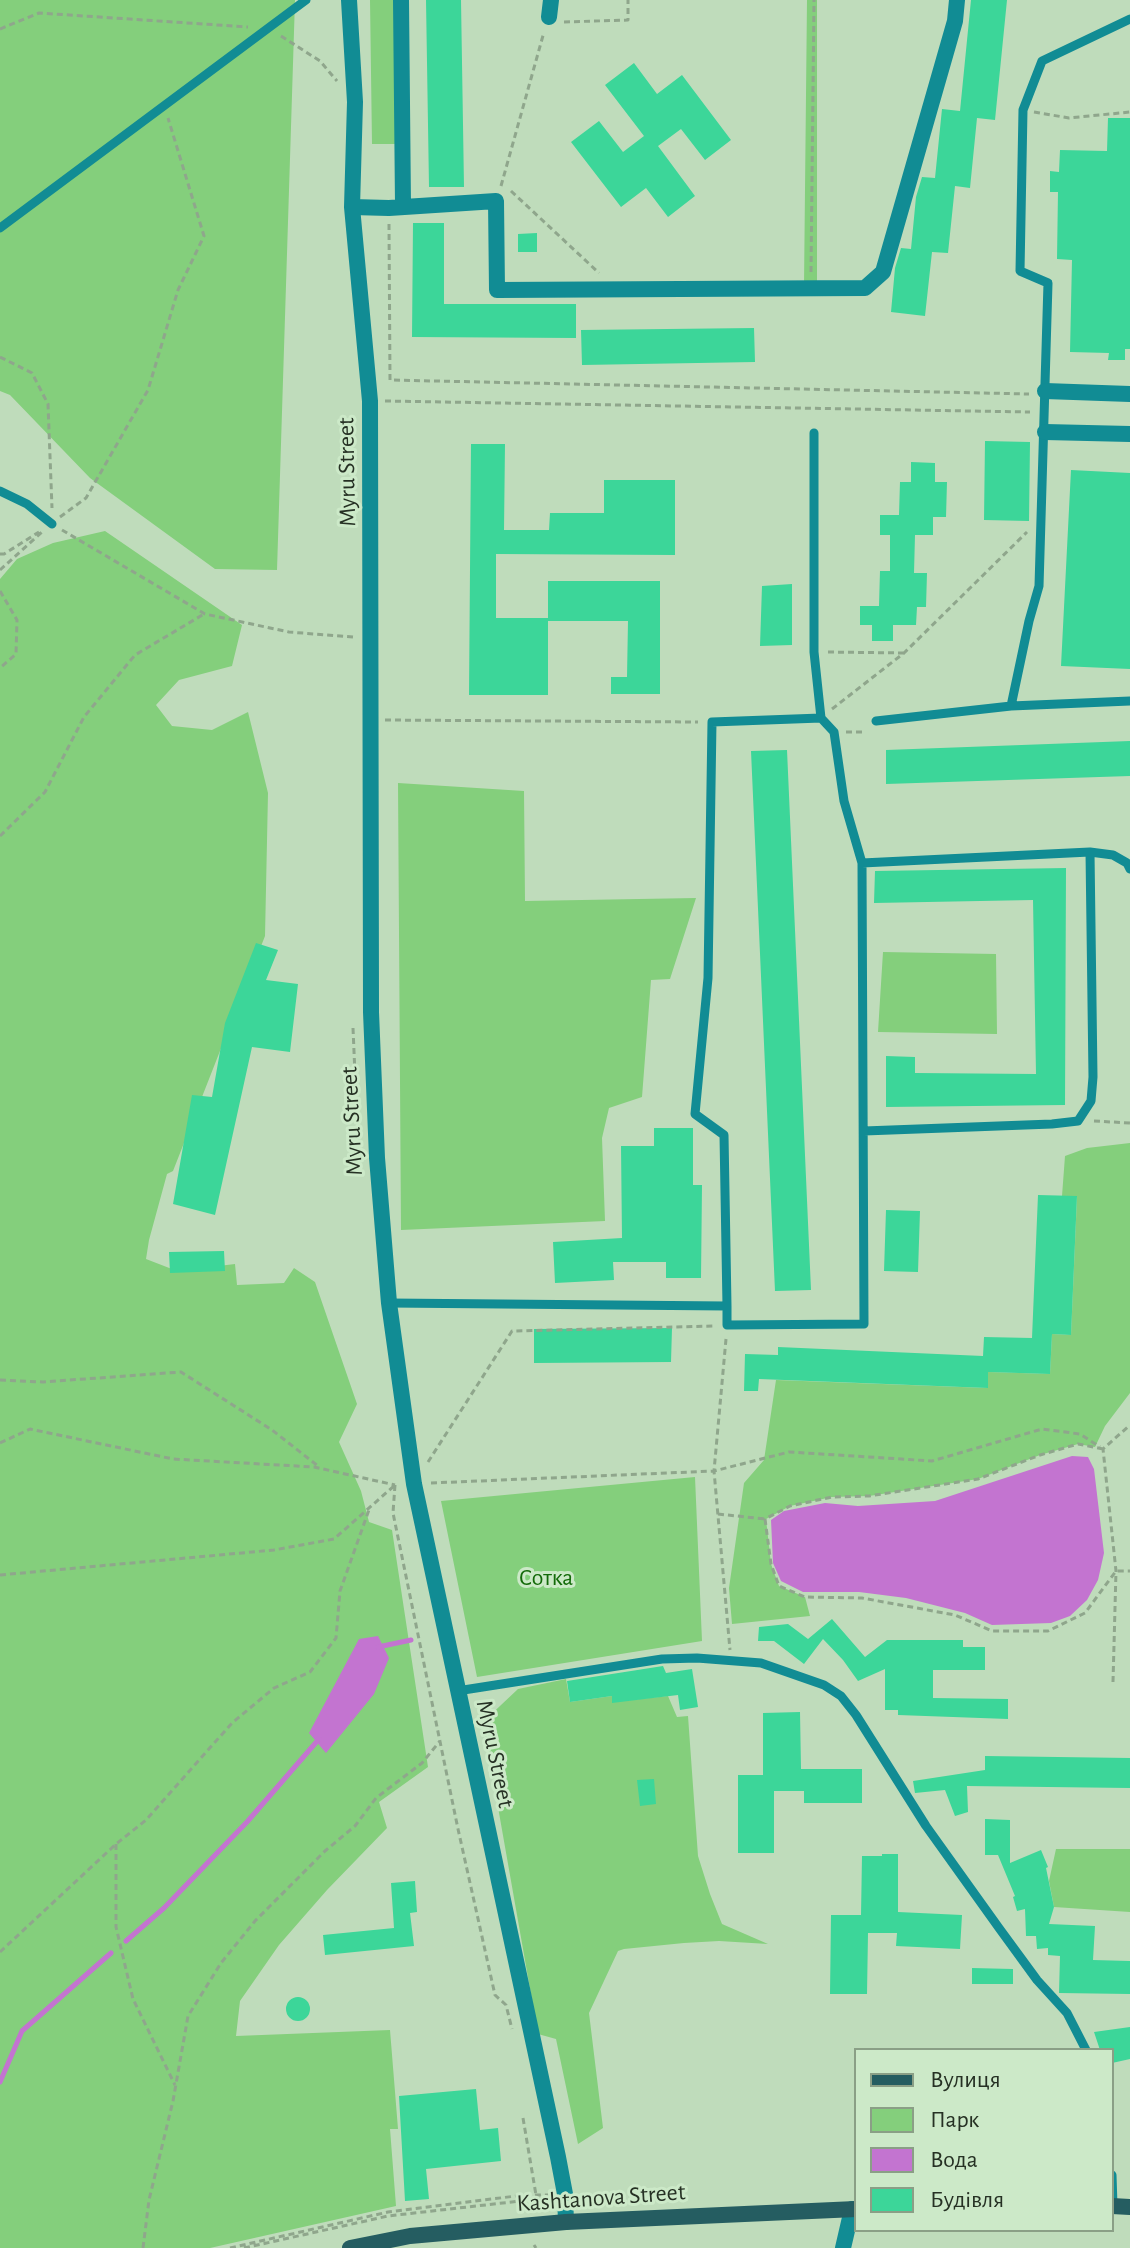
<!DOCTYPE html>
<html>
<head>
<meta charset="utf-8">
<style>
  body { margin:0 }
  #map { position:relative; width:1130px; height:2248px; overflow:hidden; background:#bfdcbb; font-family:"Alegreya Sans",sans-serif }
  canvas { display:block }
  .legend { position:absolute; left:854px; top:2048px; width:260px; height:184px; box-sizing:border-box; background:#cce9c8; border:2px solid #8a9f86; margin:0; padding:10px 14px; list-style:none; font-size:24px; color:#263124 }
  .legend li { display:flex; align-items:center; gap:16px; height:40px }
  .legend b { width:40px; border:2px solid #8a9f86 }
</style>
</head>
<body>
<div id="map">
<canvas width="1130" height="2248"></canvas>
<ul class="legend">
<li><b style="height:10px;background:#255d61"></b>Вулиця</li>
<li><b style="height:22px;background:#84cf7c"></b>Парк</li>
<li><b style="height:22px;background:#c374d0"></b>Вода</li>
<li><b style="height:22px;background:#3cd699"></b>Будівля</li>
</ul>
</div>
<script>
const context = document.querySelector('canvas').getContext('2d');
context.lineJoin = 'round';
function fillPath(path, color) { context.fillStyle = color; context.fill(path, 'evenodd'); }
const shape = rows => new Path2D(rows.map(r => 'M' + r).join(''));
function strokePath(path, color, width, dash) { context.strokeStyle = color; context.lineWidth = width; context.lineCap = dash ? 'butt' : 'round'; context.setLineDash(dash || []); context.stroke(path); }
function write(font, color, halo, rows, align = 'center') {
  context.font = font + ' "Alegreya Sans",sans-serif'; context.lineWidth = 6; context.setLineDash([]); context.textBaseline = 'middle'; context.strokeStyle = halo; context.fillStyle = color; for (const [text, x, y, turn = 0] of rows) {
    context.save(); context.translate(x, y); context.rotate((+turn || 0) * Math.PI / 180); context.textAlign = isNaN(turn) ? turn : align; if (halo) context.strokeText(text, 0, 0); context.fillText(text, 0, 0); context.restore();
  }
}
fillPath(shape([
  [0,0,295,0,277,570,215,569,90,478,10,395,0,391],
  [370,0,401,0,404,144,372,144],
  [807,0,817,0,817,286,804,285],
  [105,531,242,625,232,666,179,680,156,705,172,726,212,730,248,712,268,793,265,936,173,1171,167,1174,149,1240,146,1259,177,1271,235,1264,237,1285,284,1283,294,1268,315,1282,357,1404,339,1442,361,1491,369,1522,392,1530,428,1767,379,1802,387,1828,327,1890,279,1945,240,2001,236,2036,390,2030,398,2129,390,2129,396,2206,210,2248,0,2248,0,579,17,559,53,543],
  [398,783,524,791,525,901,696,898,670,979,651,980,642,1097,609,1108,602,1138,605,1221,401,1230],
  [883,952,996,954,997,1034,878,1032],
  [1130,1143,1130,1393,1105,1426,1095,1447,1078,1444,1040,1455,978,1479,869,1496,832,1497,790,1506,766,1519,771,1564,779,1586,805,1597,810,1616,732,1624,729,1588,744,1483,764,1460,776,1380,987,1388,988,1372,1050,1374,1052,1334,1071,1335,1077,1197,1062,1196,1065,1156,1087,1148],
  [695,1477,702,1641,477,1677,441,1501],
  [566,1679,570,1702,612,1696,612,1702,668,1696,677,1717,688,1716,698,1856,710,1894,722,1924,768,1944,719,1941,684,1943,624,1949,618,1951,589,2013,603,2128,578,2144,556,2039,538,2034,483,1722,518,1689],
  [1056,1849,1130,1849,1130,1912,1054,1907,1049,1881]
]), '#84cf7c');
fillPath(shape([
  [1072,1456,1088,1457,1094,1469,1104,1553,1098,1580,1087,1600,1070,1616,1051,1623,992,1625,965,1613,906,1598,859,1592,803,1592,781,1581,773,1563,771,1520,784,1511,825,1503,858,1506,935,1501],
  [378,1636,389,1658,374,1694,326,1753,309,1733,359,1639]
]), '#c374d0');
strokePath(shape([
  [378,1647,411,1640],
  [126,1941,164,1908,247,1822,319,1739],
  [0,2082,22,2031,111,1953]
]), '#c374d0', 5);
fillPath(shape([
  [426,0,461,0,464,187,429,187],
  [971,0,1007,0,995,120,977,118,970,188,955,186,948,253,932,252,925,316,891,312,895,268,901,248,911,249,916,197,922,177,935,178,942,109,960,111],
  [634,63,657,94,682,75,731,140,705,160,681,129,658,146,695,196,668,217,646,188,621,207,571,142,599,121,623,152,644,136,605,85],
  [1108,118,1130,118,1130,349,1125,349,1125,360,1108,360,1109,353,1070,352,1072,260,1057,259,1058,192,1050,192,1050,171,1059,172,1060,150,1107,151],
  [413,223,444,223,444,304,576,304,576,338,412,337],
  [537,233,537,252,518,252,518,234],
  [754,328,755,362,582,365,581,330],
  [985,441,1030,442,1029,521,984,520],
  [471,444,505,444,504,530,549,530,550,513,604,513,604,480,675,480,675,555,496,554,496,618,548,618,548,695,469,695],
  [911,462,935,463,935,482,947,482,946,517,933,517,933,535,915,535,914,573,927,573,926,607,917,607,916,625,893,625,893,641,872,641,872,625,860,625,860,606,879,606,880,571,890,571,890,535,880,535,880,515,899,515,900,482,911,482],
  [1071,470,1130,473,1130,669,1061,666],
  [548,581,660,581,660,694,611,694,611,677,627,677,628,621,548,621],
  [792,584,792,645,760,646,762,586],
  [1130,741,1130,776,886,784,886,750],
  [787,750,811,1290,775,1291,751,751],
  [1066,868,1065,1105,886,1107,886,1056,915,1057,915,1073,1036,1074,1033,900,874,903,875,871],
  [256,943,278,950,266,980,298,984,290,1052,252,1047,215,1215,173,1204,192,1095,212,1097,225,1023],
  [654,1128,693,1128,693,1185,702,1185,701,1278,666,1278,666,1262,613,1262,614,1280,555,1283,553,1242,622,1238,621,1146,654,1146],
  [1038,1195,1077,1196,1071,1335,1052,1334,1050,1374,988,1372,988,1388,759,1379,758,1391,744,1391,745,1354,778,1355,778,1347,983,1356,984,1337,1032,1338],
  [886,1210,920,1211,918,1272,884,1271],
  [224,1251,225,1271,170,1273,169,1252],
  [672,1328,671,1362,534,1363,534,1329],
  [832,1619,865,1657,887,1640,963,1640,963,1647,985,1647,985,1670,933,1670,933,1698,1008,1699,1008,1719,898,1715,898,1710,885,1710,885,1669,858,1681,843,1660,823,1639,804,1664,774,1641,758,1641,759,1627,788,1624,808,1639],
  [663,1666,666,1673,692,1669,698,1707,680,1710,678,1695,612,1703,612,1696,570,1702,567,1681],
  [800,1712,801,1769,862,1769,862,1803,804,1803,804,1791,774,1791,774,1853,738,1853,738,1775,763,1775,763,1713],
  [985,1756,1130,1758,1130,1788,967,1786,968,1812,955,1816,945,1790,915,1793,913,1781,985,1770],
  [654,1779,656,1804,640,1806,637,1780],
  [985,1819,1010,1820,1010,1863,1041,1850,1048,1867,1046,1868,1054,1907,1049,1924,1095,1926,1093,1960,1130,1961,1130,1994,1059,1993,1060,1956,1048,1955,1048,1948,1037,1949,1036,1936,1026,1936,1025,1909,1017,1911,1013,1897,1015,1896,998,1855,985,1855],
  [882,1854,898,1854,898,1912,962,1915,960,1949,896,1946,897,1933,868,1933,867,1994,830,1994,831,1915,861,1915,862,1856,882,1856],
  [415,1881,417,1912,410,1913,414,1946,325,1955,323,1935,394,1928,391,1883],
  [972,1968,1013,1969,1013,1984,972,1984],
  '286 2009a12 12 0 1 1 24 0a12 12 0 1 1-24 0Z',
  [1130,2027,1130,2059,1112,2063,1112,2050,1100,2050,1094,2032],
  [476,2089,480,2130,498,2128,501,2161,426,2169,429,2199,405,2201,399,2096]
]), '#3cd699');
strokePath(shape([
  [564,22,628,20,628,0],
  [0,29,39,13,248,27],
  [281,36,320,61,337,81],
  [1034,112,1069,118,1130,112],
  [501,186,544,32],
  [511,191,599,273],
  [389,224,390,380,1029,394],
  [811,272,814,0],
  [0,357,32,373,48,404,52,508],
  [385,401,1030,412],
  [60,517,86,498,148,390,178,290,204,236,168,118],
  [62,530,205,614,289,632,353,637],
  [0,554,4,554,39,532],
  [0,570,42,532],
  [0,591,17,620,16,654,0,668],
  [828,652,904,653],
  [832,709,904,653,1027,532],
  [385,720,698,722],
  [846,732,866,732],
  [0,836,45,792,84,717,135,655,204,614],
  [353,1028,358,1144],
  [1094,1121,1130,1123],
  [726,1339,714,1471,730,1650],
  [0,1380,43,1382,181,1372,272,1430,318,1466],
  [0,1443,30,1429,173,1459,314,1467,395,1485],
  [1103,1449,1078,1444,1040,1455,978,1479,869,1496,832,1497,790,1506,765,1519,771,1564,779,1586,805,1597,862,1598,955,1615,992,1631,1048,1631,1085,1613,1116,1571,1130,1571],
  [428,1462,512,1331,713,1326],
  [431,1483,714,1471,789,1452,932,1461,1042,1429,1080,1434,1100,1447],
  [395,1485,393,1513,458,1829,495,1995,506,2005,512,2029],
  [718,1514,765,1519],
  [0,1575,274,1550,334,1539,395,1485],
  [1113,1682,1116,1571,1103,1449,1130,1425],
  [116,1844,116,1927,133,1999,175,2085],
  [0,1952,116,1844,146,1820,232,1723,274,1688,310,1672,336,1638,340,1591,370,1507],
  [523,2118,536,2195],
  [534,2245,536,2248],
  [143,2248,149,2200,173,2101,188,2016,221,1963,255,1921,325,1851,355,1826,376,1798,422,1763,440,1741],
  [230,2248,388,2212,524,2195,549,2195],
  [244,2248,388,2216,547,2198]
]), '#8fa68c', 3, [6, 4]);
strokePath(shape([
  [0,228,306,0],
  [814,433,814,652,821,718],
  [0,491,27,504,52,524],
  [1011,706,1029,621,1039,586,1048,283,1020,271,1023,110,1042,61,1130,19],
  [876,721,1011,706,1130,701],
  [862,863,1090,852,1113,855,1127,863,1130,869],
  [864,1131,1052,1124,1078,1121,1091,1101,1093,1077,1090,852],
  [389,1303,727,1306,724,1135,695,1114,708,978,712,722,821,718,834,732,844,801,862,863,864,1324,727,1325,727,1306],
  [457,1691,662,1659,697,1658,761,1663,824,1685,841,1696,856,1715,926,1826,999,1928,1037,1980,1067,2013,1086,2050],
  [1112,2175,1113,2206]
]), '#118c94', 9);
strokePath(shape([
  [349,0,355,102,352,207,370,401,371,1012,377,1158,389,1303,414,1484,558,2157,565,2194,566,2222],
  [401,0,403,205],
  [549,17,551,0],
  [352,207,389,208,496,201,497,290,865,288,883,272,955,21,957,0],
  [1045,391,1130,394],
  [1045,432,1130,434],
  [843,2248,852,2209]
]), '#118c94', 16);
strokePath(shape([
  [1112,2206,1130,2207],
  [350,2248,410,2236,566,2222,856,2209]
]), '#255d61', 16);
write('24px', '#263124', '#cce9c8', [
  ["Myru Street",347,472,-91],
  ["Myru Street",352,1121,-93],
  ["Myru Street",495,1754,78],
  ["Kashtanova Street",601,2198,-4]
]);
write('24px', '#136a09', '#cce9c8', [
  ["Сотка",546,1578]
]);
</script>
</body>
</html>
